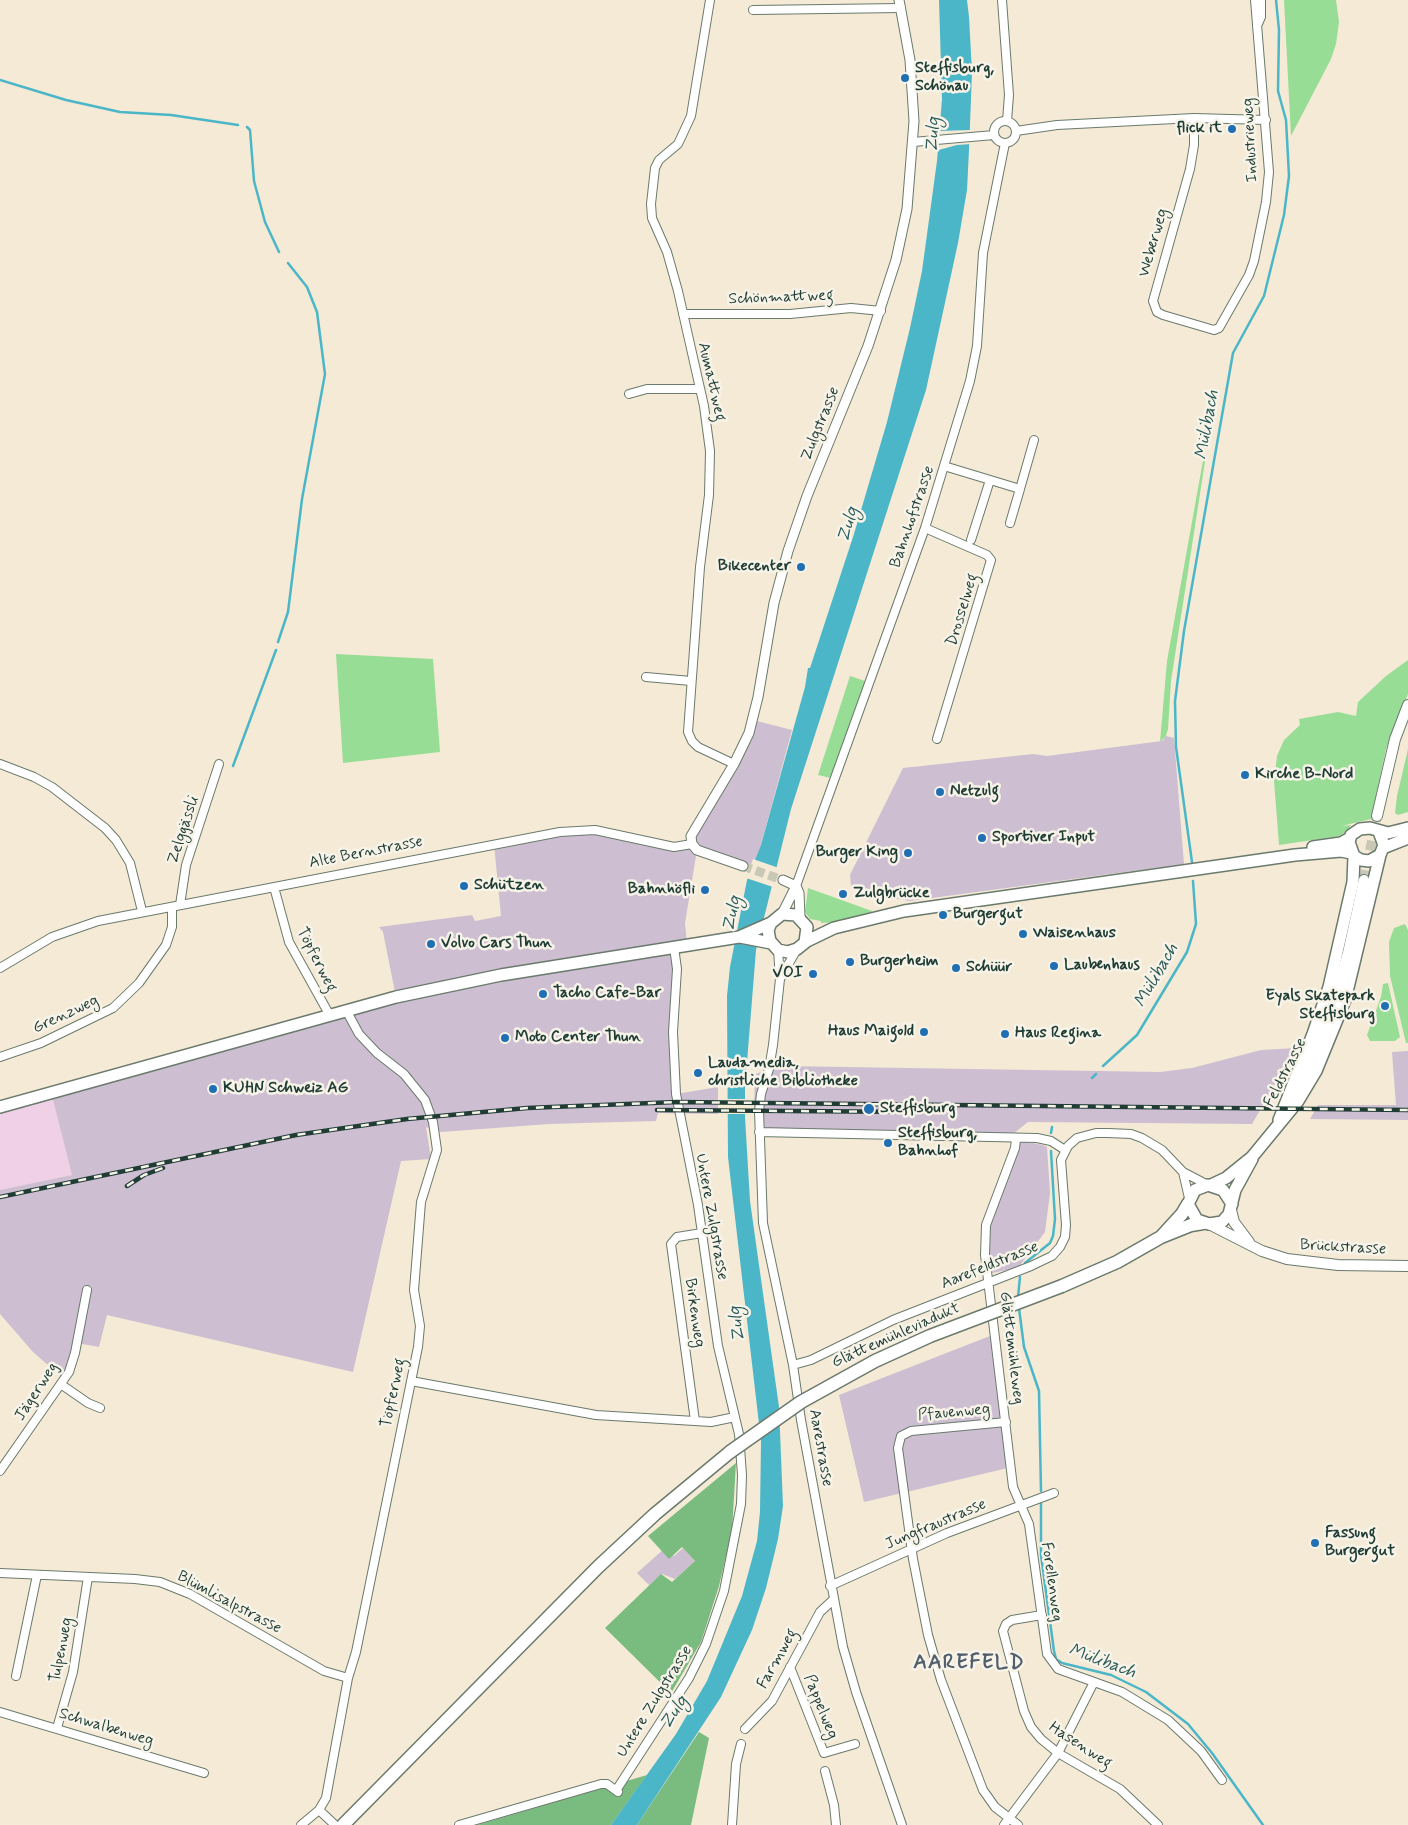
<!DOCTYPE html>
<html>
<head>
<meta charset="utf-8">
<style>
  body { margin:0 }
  canvas { display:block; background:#f4ead5 }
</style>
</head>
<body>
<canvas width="1408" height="1825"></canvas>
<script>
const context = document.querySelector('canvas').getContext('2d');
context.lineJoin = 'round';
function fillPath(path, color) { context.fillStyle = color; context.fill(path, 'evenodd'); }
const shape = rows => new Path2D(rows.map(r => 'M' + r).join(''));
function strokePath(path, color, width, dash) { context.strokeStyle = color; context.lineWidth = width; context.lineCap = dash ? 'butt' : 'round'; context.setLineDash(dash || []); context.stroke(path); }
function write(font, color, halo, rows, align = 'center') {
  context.font = font + ' Mynerve,sans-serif'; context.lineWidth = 5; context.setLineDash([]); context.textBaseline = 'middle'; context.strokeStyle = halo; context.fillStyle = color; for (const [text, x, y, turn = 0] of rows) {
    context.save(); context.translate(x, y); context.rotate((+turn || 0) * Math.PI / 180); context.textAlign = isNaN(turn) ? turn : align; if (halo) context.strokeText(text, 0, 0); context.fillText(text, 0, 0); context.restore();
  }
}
fillPath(shape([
  [51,1092,72,1175,0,1190,0,1107]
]), '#efd0e6');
fillPath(shape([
  [753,720,792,730,761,845,752,869,697,850,685,923,687,945,675,947,673,1023,676,1094,718,1087,718,1114,658,1113,656,1121,549,1124,441,1132,426,1127,431,1159,401,1161,353,1372,107,1315,99,1347,77,1343,65,1380,33,1352,0,1314,0,1190,72,1175,51,1092,396,997,383,932,379,927,472,915,475,921,501,916,494,844,582,830,670,846,692,844],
  [1166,736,1174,738,1184,864,910,901,856,892,851,885,850,875,903,768,1033,754,1047,756,1162,741],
  [1296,1048,1252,1124,1028,1122,1008,1138,766,1137,754,1114,755,1074,781,1066,1160,1072,1192,1068,1261,1050],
  [1408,1051,1408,1120,1310,1119,1318,1105,1396,1105,1392,1052],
  [1021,1141,1043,1145,1047,1147,1050,1193,1045,1232,1018,1268,992,1273,987,1243,989,1223],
  [995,1334,1012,1467,864,1502,839,1395],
  [665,1548,674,1556,683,1548,695,1561,675,1579,662,1574,649,1585,637,1573]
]), '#cdbed2');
fillPath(shape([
  [1284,0,1336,0,1339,22,1336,44,1331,59,1291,136],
  [1204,455,1206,455,1171,681,1168,729,1166,736,1160,742,1167,661],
  [336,654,433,659,440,752,343,763],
  [1408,660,1408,694,1386,749,1371,819,1341,826,1351,825,1347,831,1340,836,1279,845,1274,781,1277,756,1284,740,1300,725,1299,719,1338,712,1356,716,1358,702,1386,676],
  [850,676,865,681,831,778,818,775],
  [1408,749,1408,812,1398,815,1395,813,1397,796],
  [808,888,872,911,872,912,838,922,821,923,821,921,810,919,805,912],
  [1405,924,1408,930,1408,1043,1406,1043,1390,976,1389,942,1394,928],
  [1388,983,1400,1037,1395,1041,1370,1041,1367,1035,1381,997,1383,984]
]), '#98dd96');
fillPath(shape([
  [736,1463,732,1530,719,1586,701,1642,671,1693,605,1628,661,1574,672,1582,695,1561,682,1547,669,1559,648,1536],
  [699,1732,709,1738,691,1825,637,1825],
  [647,1775,611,1825,477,1825]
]), '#7abc7f');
fillPath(shape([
  [939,0,967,0,969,17,972,72,969,150,967,190,958,243,926,390,791,809,756,950,745,1087,745,1117,750,1201,779,1407,783,1506,778,1539,766,1588,752,1630,721,1697,637,1825,611,1825,676,1734,707,1681,742,1596,757,1541,760,1512,761,1441,728,1157,727,996,730,967,747,880,761,845,805,687,808,668,810,668,854,534,887,422,910,328,922,271,937,161,942,99]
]), '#4bb6c8');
fillPath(shape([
  [972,130,972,144,957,145,935,151,937,131],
  [753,859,779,868,773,887,746,878],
  [749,1073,749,1081,724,1089,724,1082],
  [724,1099,748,1099,748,1114,724,1114]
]), '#f4ead5');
strokePath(shape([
  [0,80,66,100,120,112,171,115,238,125],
  [247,127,250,130,254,181,265,222,279,252],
  [278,642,288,612,302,499,325,374,317,312,307,287,288,263],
  [233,766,276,650],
  [1192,862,1176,747,1175,701,1184,631,1233,353,1264,296,1284,215,1289,176,1286,120,1278,91,1279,30,1276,0],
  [1103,1066,1137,1035,1187,952,1196,924,1193,881],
  [1092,1078,1096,1074],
  [1051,1133,1052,1127],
  [1025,1263,1050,1243,1053,1236,1055,1219,1051,1151],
  [1018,1297,1020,1277],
  [1019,1308,1024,1347,1039,1391,1041,1491],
  [1041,1504,1041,1555,1054,1651,1056,1659,1062,1663,1111,1675,1146,1692,1188,1724,1212,1753,1263,1825]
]), '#4bb6c8', 2.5);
strokePath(shape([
  [743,866,783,880]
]), '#c9c7b5', 9, [9, 4.5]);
strokePath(shape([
  [1364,880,1377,816]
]), '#c9c7b5', 10, [10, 5]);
const minor = shape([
  [710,0,691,116,678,144,659,160,655,168,651,204,652,218,667,252,678,291,704,406,710,451,709,495,700,567,688,732,692,741,698,747,734,764],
  [1002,0,1009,95,1007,121],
  [753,10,901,8],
  [1257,26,1261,17,1261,0],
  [1194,118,1194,145,1190,169,1153,301,1157,312,1163,315,1214,330,1219,328,1249,275,1254,261,1266,202,1269,172,1255,0],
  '994 132a11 11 0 1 1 22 0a11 11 0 1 1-22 0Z',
  [1016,131,1057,125,1194,118,1266,120],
  [913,142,994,135],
  [683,314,790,314,851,308,881,311],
  [629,394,647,389,700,389],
  [944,466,1020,489,1010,523],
  [1020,489,1034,440],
  [925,528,987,555,991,560,937,739],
  [971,540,990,480],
  [646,677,691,681],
  [0,764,34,777,52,787,105,828,116,840,130,863,142,911],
  [796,886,925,528,970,381,977,346,983,253,1005,143],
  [274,887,289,942,329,1014],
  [180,905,186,865,219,764],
  [778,950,780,979,773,1045,769,1069,761,1094,759,1111,763,1223,793,1365,801,1420,843,1647,856,1692,902,1825],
  [0,968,52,937,98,921,560,832,595,830,674,847,692,844],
  [780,979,797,949],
  [0,1057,41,1043,113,1008,139,983,166,945,172,927,172,907],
  [759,1132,1037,1138,1051,1141,1065,1150],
  [1016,1139,1015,1148,986,1225,985,1255,1013,1487,1029,1524,1047,1654,1058,1669,1122,1692,1168,1720,1201,1751,1222,1780],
  [1183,1172,1189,1198],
  [793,1365,811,1360,893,1320,1031,1266,1052,1256,1060,1247,1065,1237,1066,1225,1061,1160,1068,1146,1077,1138,1096,1133,1108,1133,1131,1134,1142,1138,1162,1150,1183,1172,1208,1185],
  [411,1381,596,1415,711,1422,735,1417],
  [62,1385,88,1403,100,1408],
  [695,1421,671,1244,677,1237,702,1233],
  [1006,1422,911,1431,901,1436,898,1448,913,1559,928,1635,941,1680,983,1790,995,1807,1018,1825],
  [0,1471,69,1372,75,1353,87,1290],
  [0,1573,135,1579,160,1582,190,1594,324,1671,348,1678],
  [830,1586,947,1533,1054,1493],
  [1042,1615,1012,1620,1006,1624,1003,1631,1024,1711,1031,1727,1041,1739,1058,1753,1120,1789,1158,1825],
  [790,1667,824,1753,855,1744],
  [16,1676,37,1575],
  [0,1712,204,1773],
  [57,1728,73,1672,88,1577],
  [745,1729,772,1701,820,1612,833,1600],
  [825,1771,834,1805,836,1825],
  [617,1789,689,1678,706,1644,724,1591,741,1504,742,1475,739,1434,718,1346,698,1205,676,1094,673,1032,677,969,674,947],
  [319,1810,335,1825],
  [301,1825,319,1810,326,1798,348,1678,356,1652,418,1347,420,1326,414,1290,421,1202,437,1150,433,1122,425,1100,404,1074,377,1053,359,1034,346,1010],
  [459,1825,601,1784,607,1784,618,1792],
  [732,1825,736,1764,741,1744],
  [1004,1825,1058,1753,1094,1682]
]);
const tertiary = shape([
  [743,866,697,850,692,844,691,836,734,764,749,733,758,697,774,603,788,551,807,496,868,346,896,260,907,209,914,121,910,60,899,0],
  [783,880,796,886,799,893,800,917],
  [782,914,796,886]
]);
const secondary = shape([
  [1377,816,1395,739,1408,705],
  [1289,1104,1313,1058,1330,1015,1348,953,1364,880],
  [1231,1210,1234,1222,1249,1242],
  [1209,1224,1262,1251,1287,1259,1338,1265,1408,1266]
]);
const primary = shape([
  [1379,832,1384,845,1380,855,1369,861,1361,860,1354,856,1349,842,1351,835,1360,829,1370,828,1388,833,1408,828],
  [1313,847,1341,843,1350,838],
  [1383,848,1408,838],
  [740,937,771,943],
  [805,942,807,927,796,915,782,914,771,923,768,930,770,941,778,950,788,952,797,949,807,941,834,928,904,911,1295,855,1341,851,1351,853],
  [0,1107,396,997,501,975,739,937,771,923],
  [1279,1120,1313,1034,1329,987,1353,882,1354,856],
  [1211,1185,1226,1178,1252,1157,1298,1101,1316,1071,1345,1000,1380,855],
  [1232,1204,1223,1190,1208,1185,1195,1190,1188,1204,1197,1220,1209,1224,1222,1222,1229,1214,1235,1190,1252,1159]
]);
const trunk = shape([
  [1161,1237,1182,1214,1188,1204],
  [1062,1286,1117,1262,1161,1237,1191,1225,1203,1223],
  [343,1825,598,1567,655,1514,730,1452]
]);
strokePath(minor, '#6a7a6c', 10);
strokePath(tertiary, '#6a7a6c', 11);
strokePath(secondary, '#6a7a6c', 12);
strokePath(primary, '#6a7a6c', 14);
strokePath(trunk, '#6a7a6c', 15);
strokePath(minor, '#fff', 8);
strokePath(tertiary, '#fff', 9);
strokePath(secondary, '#fff', 10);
strokePath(primary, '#fff', 11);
strokePath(trunk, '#fff', 12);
const rail = shape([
  [657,1110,922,1112],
  [127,1186,144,1175,163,1168],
  [0,1197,296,1135,407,1119,527,1108,677,1102,1408,1110]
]);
strokePath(rail, '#1f3d34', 4.5);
strokePath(rail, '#f7f3e8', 2.5, [8]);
const trunkBridge = shape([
  [730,1452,801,1402,875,1361,930,1336,1062,1286]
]);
strokePath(trunkBridge, '#6a7a6c', 15, []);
strokePath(trunkBridge, '#fff', 12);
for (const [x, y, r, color] of [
  [905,78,5,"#1f6fb2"],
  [1232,129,5,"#1f6fb2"],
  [801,567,5,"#1f6fb2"],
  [1245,775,5,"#1f6fb2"],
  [940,792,5,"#1f6fb2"],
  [982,838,5,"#1f6fb2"],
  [908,853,5,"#1f6fb2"],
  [464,886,5,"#1f6fb2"],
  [705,890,5,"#1f6fb2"],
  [843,894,5,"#1f6fb2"],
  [943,915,5,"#1f6fb2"],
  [1023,934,5,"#1f6fb2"],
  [431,944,5,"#1f6fb2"],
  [850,962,5,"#1f6fb2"],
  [1054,966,5,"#1f6fb2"],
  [956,968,5,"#1f6fb2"],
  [813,974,5,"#1f6fb2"],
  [543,994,5,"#1f6fb2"],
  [1385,1006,5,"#1f6fb2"],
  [924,1032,5,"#1f6fb2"],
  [1005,1034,5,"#1f6fb2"],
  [505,1038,5,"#1f6fb2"],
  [698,1073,5,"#1f6fb2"],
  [213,1089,5,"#1f6fb2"],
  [869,1109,6,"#1f6fb2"],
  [888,1143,5,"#1f6fb2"],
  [1315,1543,5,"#1f6fb2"]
]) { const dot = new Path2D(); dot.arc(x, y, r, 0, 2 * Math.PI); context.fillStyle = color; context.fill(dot); strokePath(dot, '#f7f3e8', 2); }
write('bold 16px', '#1f3d34', '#f7f3e8', [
  ["Steffisburg,",915,69],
  ["Schönau",915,87],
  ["flick it",1222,129,"right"],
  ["Bikecenter",791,567,"right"],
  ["Kirche B-Nord",1255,775],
  ["Netzulg",950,792],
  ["Sportiver Input",992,838],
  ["Burger King",898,853,"right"],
  ["Schützen",474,886],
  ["Bahnhöfli",695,890,"right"],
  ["Zulgbrücke",853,894],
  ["Burgergut",953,915],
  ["Waisenhaus",1033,934],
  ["Volvo Cars Thun",441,944],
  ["Burgerheim",860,962],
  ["Laubenhaus",1064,966],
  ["Schüür",966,968],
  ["VOI",803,974,"right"],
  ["Tacho Cafe-Bar",553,994],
  ["Eyals Skatepark",1375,997,"right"],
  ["Steffisburg",1375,1015,"right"],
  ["Haus Maigold",914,1032,"right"],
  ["Haus Regina",1015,1034],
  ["Moto Center Thun",515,1038],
  ["Laudamedia,",708,1064],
  ["christliche Bibliotheke",708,1082],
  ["KUHN Schweiz AG",223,1089],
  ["Steffisburg",880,1109],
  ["Steffisburg,",898,1134],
  ["Bahnhof",898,1152],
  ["Fassung",1325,1534],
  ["Burgergut",1325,1552]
], 'left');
write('16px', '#1f3d34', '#f7f3e8', [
  ["Industrieweg",1251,140,-93],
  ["Weberweg",1154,243,-74],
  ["Schönmattweg",781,298,-2],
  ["Aumattweg",711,382,77],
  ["Zulgstrasse",821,424,-68],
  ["Bahnhofstrasse",913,517,-71],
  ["Drosselweg",963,610,-73],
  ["Zelggässli",184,830,-72],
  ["Alte Bernstrasse",366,853,-11],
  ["Töpferweg",316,960,63],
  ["Grenzweg",66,1015,-25],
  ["Feldstrasse",1286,1073,-63],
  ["Untere Zulgstrasse",711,1217,80],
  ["Brückstrasse",1343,1248,3],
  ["Aarefeldstrasse",990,1266,-22],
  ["Birkenweg",694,1313,82],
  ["Glättemühleviadukt",896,1336,-24],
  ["Glättemühleweg",1011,1348,83],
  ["Jägerweg",37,1392,-57],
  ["Töpferweg",394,1393,-78],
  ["Pfauenweg",954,1413,-5],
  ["Aarestrasse",820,1448,80],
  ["Jungfraustrasse",936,1525,-23],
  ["Forellenweg",1051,1582,82],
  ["Blümlisalpstrasse",229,1603,28],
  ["Tulpenweg",62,1650,-79],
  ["Farmweg",778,1659,-61],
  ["Untere Zulgstrasse",655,1702,-58],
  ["Pappelweg",820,1707,68],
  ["Schwalbenweg",106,1728,17],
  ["Hasenweg",1080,1746,33]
]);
write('italic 18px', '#2a5b59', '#f7f3e8', [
  ["Zulg",934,135,-87],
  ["Mülibach",1208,425,-80],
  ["Zulg",849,525,-73],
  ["Zulg",733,914,-78],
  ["Mülibach",1157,976,-60],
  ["Zulg",738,1324,-97],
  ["Mülibach",1102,1662,20],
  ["Zulg",675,1713,-56]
]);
context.letterSpacing = '1px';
write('bold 21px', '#515e6c', '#f7f3e8', [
  ["AAREFELD",969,1664]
]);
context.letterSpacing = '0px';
</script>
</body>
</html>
